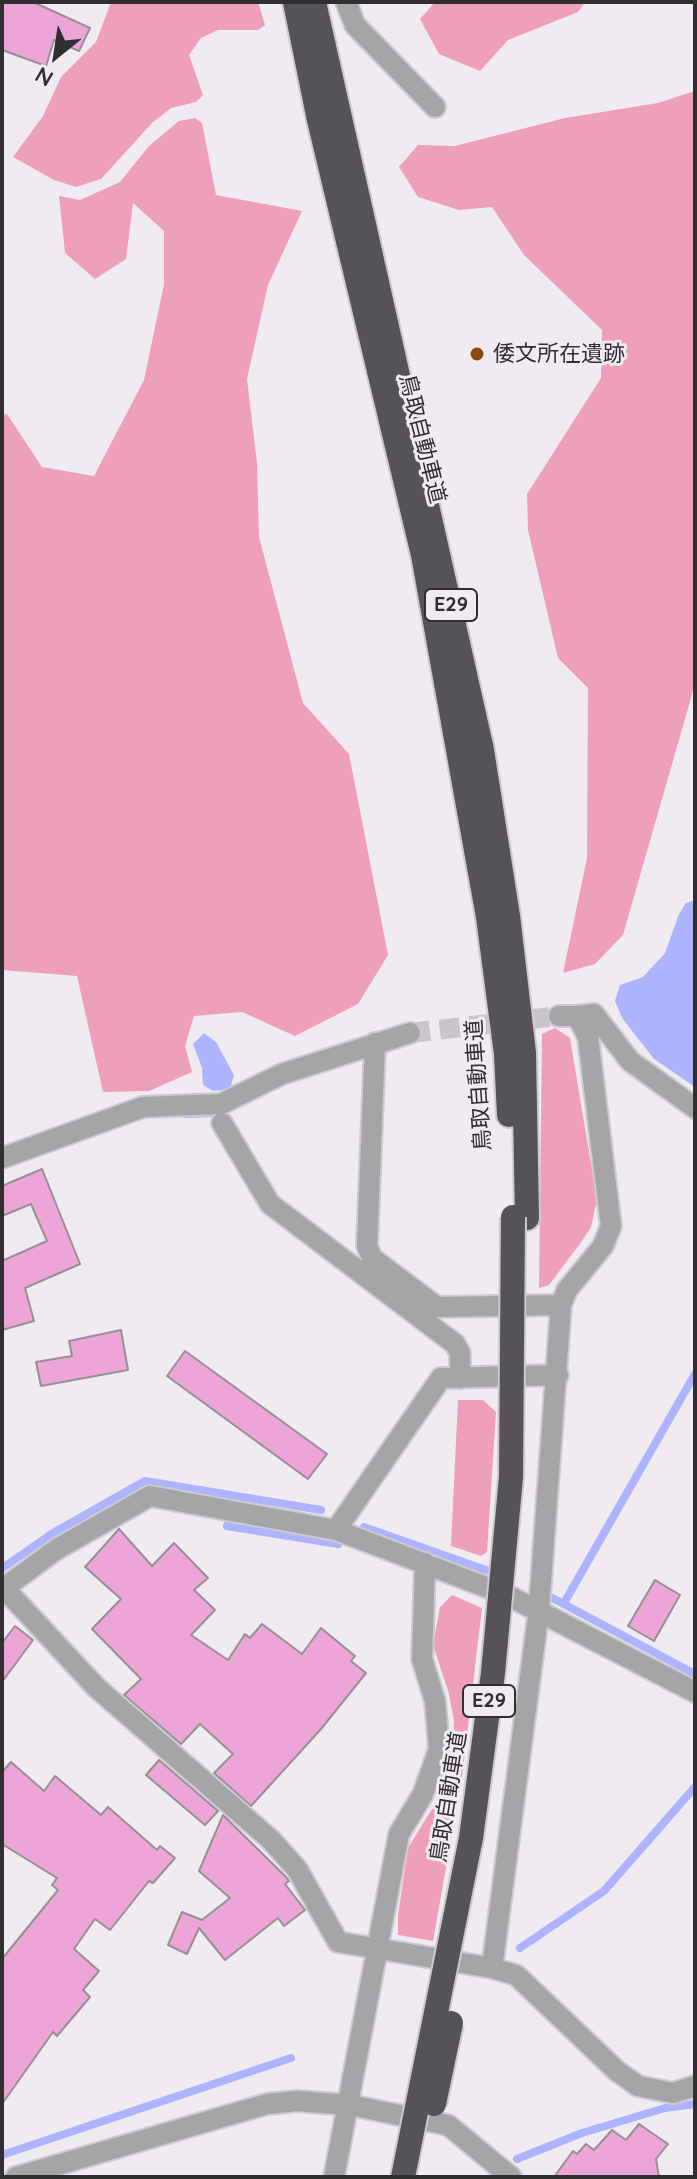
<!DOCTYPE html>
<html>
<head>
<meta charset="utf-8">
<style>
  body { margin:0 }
  #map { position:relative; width:697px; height:2179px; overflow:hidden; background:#f0ebf1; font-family:Quicksand,sans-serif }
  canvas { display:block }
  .frame { position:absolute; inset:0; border:4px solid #302e30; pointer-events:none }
  .north { position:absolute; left:16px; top:16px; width:80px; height:80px; -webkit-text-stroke:6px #f0ebf1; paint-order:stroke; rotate:210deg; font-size:22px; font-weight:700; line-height:32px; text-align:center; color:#302e30 }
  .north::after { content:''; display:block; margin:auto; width:28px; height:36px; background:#302e30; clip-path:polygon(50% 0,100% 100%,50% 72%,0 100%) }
</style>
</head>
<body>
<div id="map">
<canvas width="697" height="2179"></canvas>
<div class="frame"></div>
<div class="north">N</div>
</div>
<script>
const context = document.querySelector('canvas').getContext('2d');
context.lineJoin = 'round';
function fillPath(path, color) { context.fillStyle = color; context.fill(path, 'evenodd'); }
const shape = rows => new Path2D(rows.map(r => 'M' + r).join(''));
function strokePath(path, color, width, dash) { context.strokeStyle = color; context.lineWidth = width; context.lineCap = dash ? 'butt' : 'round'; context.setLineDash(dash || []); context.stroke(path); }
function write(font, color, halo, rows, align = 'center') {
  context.font = font + ' Quicksand,"Noto Sans JP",sans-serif'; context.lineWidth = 6; context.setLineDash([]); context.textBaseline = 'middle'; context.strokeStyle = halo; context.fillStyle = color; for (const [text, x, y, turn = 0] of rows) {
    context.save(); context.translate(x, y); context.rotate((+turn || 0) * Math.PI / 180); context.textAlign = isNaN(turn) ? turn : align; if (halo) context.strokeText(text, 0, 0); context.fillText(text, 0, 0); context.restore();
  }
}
fillPath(shape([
  [111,2,258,2,265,25,258,30,218,30,201,38,189,55,203,95,196,102,171,108,152,123,101,179,76,187,54,180,13,157,43,116,61,77,96,42],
  [435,2,585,2,578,12,508,40,480,71,439,54,420,19],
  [695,91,695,684,623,935,595,964,563,973,587,858,588,688,558,658,528,530,527,494,601,378,602,330,524,255,492,207,459,210,418,197,399,167,418,145,455,146,565,118,658,103],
  [195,118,202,123,216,195,302,211,268,285,247,379,257,463,259,537,303,703,349,754,388,955,358,1004,295,1036,242,1012,194,1016,185,1046,192,1072,149,1091,103,1092,77,976,2,970,2,415,7,414,42,467,94,476,144,380,164,284,164,231,133,203,126,259,95,279,65,253,59,196,80,200,120,182,149,146,179,121],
  [555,1028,570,1038,597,1200,591,1227,582,1241,549,1285,539,1288,542,1034],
  [458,1400,483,1400,496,1412,487,1552,481,1556,451,1546],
  [452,1595,482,1608,462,1777,433,1941,398,1935,398,1915,408,1848,440,1796,453,1759,454,1721,449,1694,433,1645,440,1607]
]), '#ee9fb9');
fillPath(shape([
  [695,900,695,1087,654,1059,622,1018,615,1001,620,985,643,977,665,953,679,914,686,903],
  [204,1033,216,1042,234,1075,230,1089,213,1091,203,1085,202,1068,193,1044]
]), '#adb3fc');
strokePath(shape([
  [186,1114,216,1113],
  [227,1526,338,1544],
  [364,1527,486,1570],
  [4,1567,53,1533,145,1481,321,1510],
  [543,1593,695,1674],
  [564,1603,695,1374],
  [520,1948,604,1891,695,1787],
  [2,2155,291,2058],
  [517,2159,582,2133,665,2108,695,2104]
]), '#adb3fc', 8);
const building = shape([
  [2,2,33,2,90,28,79,51,54,40,46,66,2,50,2,2],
  [42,1169,80,1264,25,1288,34,1321,2,1330,2,1261,47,1241,31,1204,2,1216,2,1186,42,1169],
  [121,1330,128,1370,41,1386,36,1362,72,1356,69,1341,121,1330],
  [185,1351,327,1454,308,1479,167,1376,185,1351],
  [119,1529,152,1566,174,1543,208,1578,194,1590,215,1610,191,1635,228,1660,245,1634,250,1638,262,1624,302,1654,321,1628,355,1656,351,1661,366,1673,321,1729,251,1806,214,1773,233,1754,200,1724,181,1744,124,1695,141,1679,92,1629,121,1599,85,1567,119,1529],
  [655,1580,680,1595,654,1641,628,1626,655,1580],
  [15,1626,33,1640,2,1682,2,1643,15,1626],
  [159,1760,218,1811,205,1825,146,1775,159,1760],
  [11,1762,44,1791,55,1776,101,1815,108,1807,157,1850,160,1846,175,1858,153,1883,149,1881,110,1930,95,1919,74,1949,99,1971,83,1990,90,1997,57,2036,53,2032,2,2104,2,1959,58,1890,52,1885,57,1878,2,1844,2,1772,11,1762],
  [223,1815,286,1877,289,1881,285,1884,305,1910,284,1926,278,1918,225,1960,199,1928,187,1954,168,1945,182,1912,202,1920,230,1898,199,1871,223,1815],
  [639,2124,668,2144,656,2159,659,2177,554,2177,573,2151,577,2154,586,2144,594,2150,612,2130,626,2140,639,2124]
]);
fillPath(building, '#eca5d6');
strokePath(building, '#969094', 2);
strokePath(shape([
  [410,1033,559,1016]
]), '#cac5ca', 20, [20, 10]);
const minor = shape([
  [346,2,355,25,435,107],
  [577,1016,594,1014,630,1061,695,1108],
  [375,1043,367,1246,372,1258,437,1307,561,1305],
  [222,1123,270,1204,455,1344,460,1353,460,1378],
  [2,1158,143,1107,221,1104,282,1074,410,1033],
  [336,1530,441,1378,558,1375],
  [2,1586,97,1688,271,1840,297,1869,338,1942,492,1968,516,1975,617,2071,638,2086,673,2093,695,2086],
  [4,1588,57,1549,150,1496,336,1530,507,1595,695,1692],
  [492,1968,539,1609,561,1305,567,1290,603,1246,611,1226,588,1037,577,1016,559,1016],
  [16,2177,267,2104,297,2101,350,2105,448,2125,511,2177],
  [334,2177,399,1834,423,1794,439,1749,435,1701,422,1659,425,1563]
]);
const motorway = shape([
  [295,2,319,120,423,555,488,917,506,1054,509,1115],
  [314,2,482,750,508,916,524,1053,527,1218]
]);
strokePath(minor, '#cdc9ce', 24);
strokePath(motorway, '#cdc9ce', 28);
strokePath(minor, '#a5a4a7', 20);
strokePath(motorway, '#555358', 24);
const motorwayBridge = shape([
  [434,2104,451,2023],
  [403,2177,471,1838,493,1673,511,1477,513,1217]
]);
strokePath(motorwayBridge, '#cdc9ce', 28, []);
strokePath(motorwayBridge, '#555358', 24);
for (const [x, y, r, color] of [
  [477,354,8,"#8a4b11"]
]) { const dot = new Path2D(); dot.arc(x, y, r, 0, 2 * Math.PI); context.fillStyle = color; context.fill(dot); strokePath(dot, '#f0ebf1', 3); }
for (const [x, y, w] of [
  [451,605,52],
  [489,1701,52]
]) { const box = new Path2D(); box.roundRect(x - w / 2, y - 16, w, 32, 6); context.fillStyle = '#f0ebf1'; context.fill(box); strokePath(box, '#302e30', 2); }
write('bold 20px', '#302e30', null, [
  ["E29",451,605],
  ["E29",489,1701]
]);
write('22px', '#302e30', '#f0ebf1', [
  ["倭文所在遺跡",493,354]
], 'left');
write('22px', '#302e30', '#f0ebf1', [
  ["鳥取自動車道",422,439,76],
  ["鳥取自動車道",479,1085,-94],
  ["鳥取自動車道",449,1797,-81]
]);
</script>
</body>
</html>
